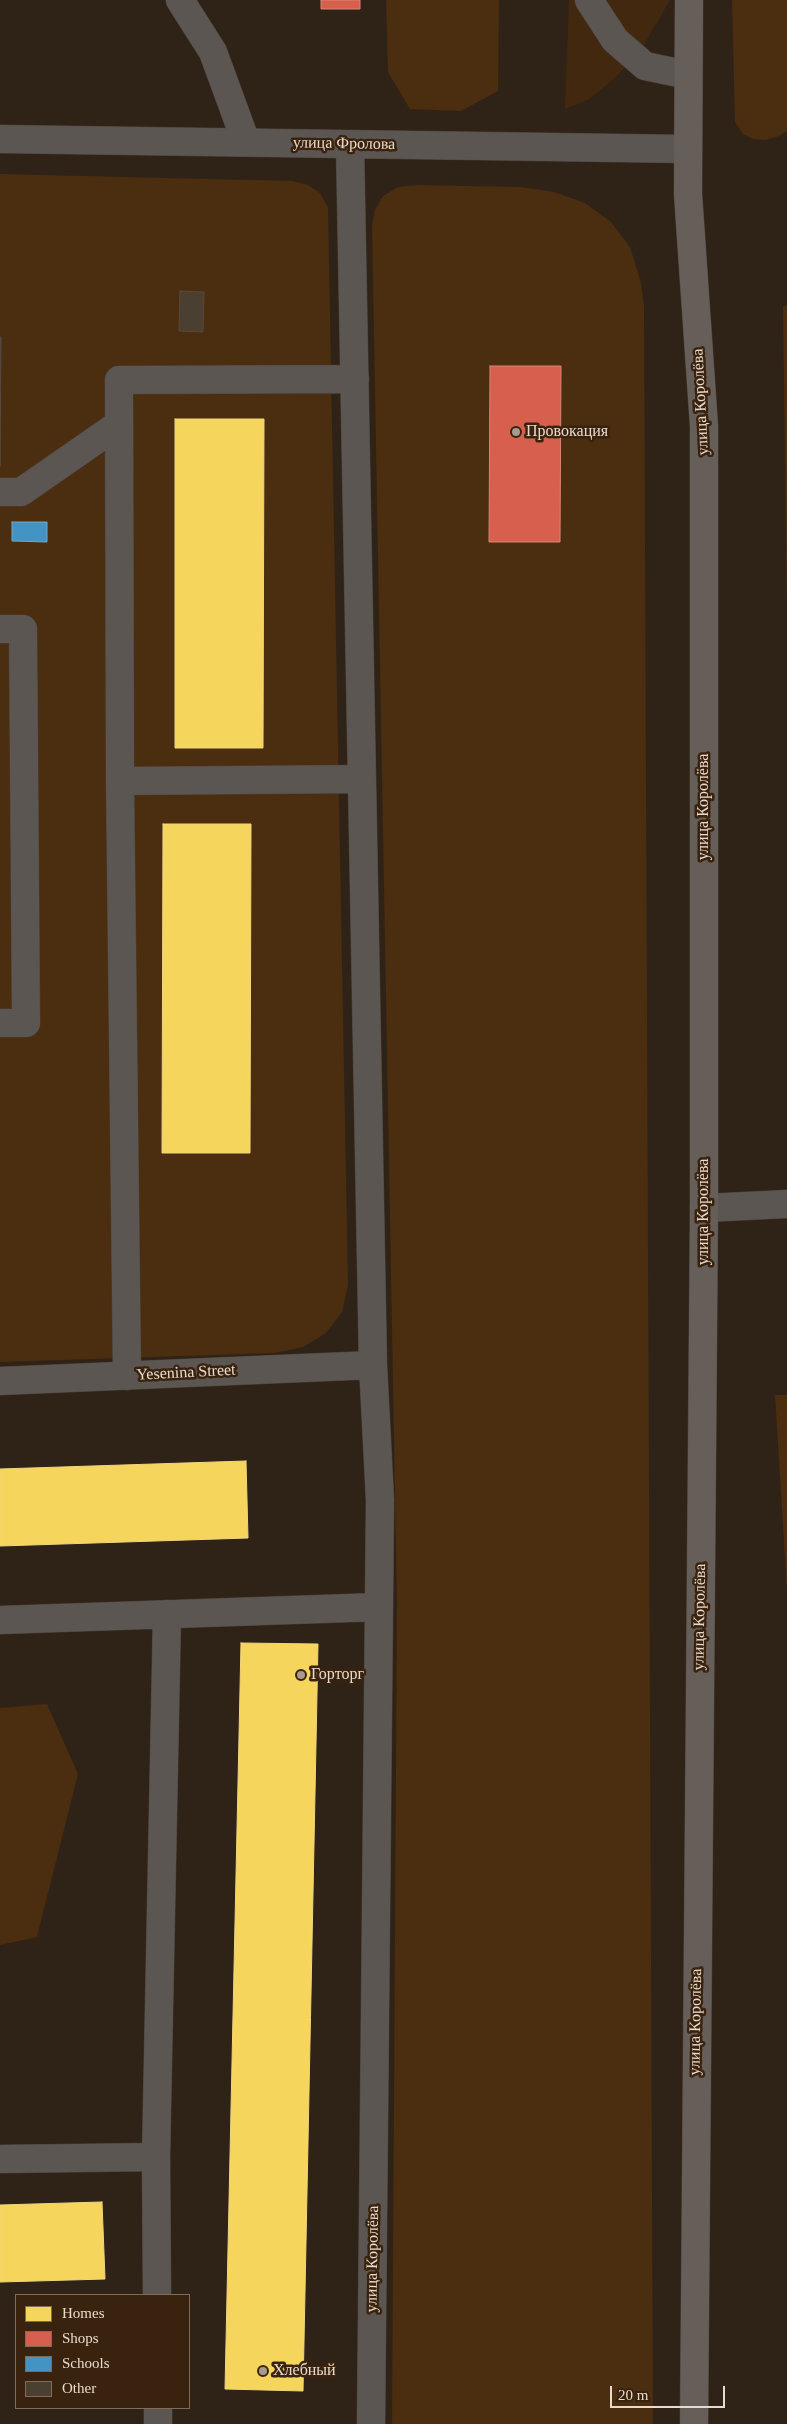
<!DOCTYPE html>
<html>
<head>
<meta charset="utf-8">
<style>
  body { margin:0 }
  #map { position:relative; width:787px; height:2424px; overflow:hidden; background:#2f2318; font-family:"Times New Roman",serif }
  canvas { display:block }
  .legend { position:absolute; left:15px; top:2294px; width:175px; height:115px; box-sizing:border-box; background:#39230e; border:1px solid #7f6c5a; margin:0; padding:6px 9px; list-style:none; font-size:15px; color:#e9dacd }
  .legend li { display:flex; align-items:center; gap:10px; height:25px }
  .legend b { width:25px; border:1px solid #7f6c5a }
  .scale { position:absolute; left:610px; top:2386px; width:115px; height:22px; box-sizing:border-box; border:2px solid #e9dacd; border-top:0; padding-left:6px; font-size:15px; line-height:18px; white-space:nowrap; color:#e9dacd; -webkit-text-stroke:4px #39230e; paint-order:stroke }
</style>
</head>
<body>
<div id="map">
<canvas width="787" height="2424"></canvas>
<ul class="legend">
<li><b style="height:14px;background:#f6d55c"></b>Homes</li>
<li><b style="height:14px;background:#d6604d"></b>Shops</li>
<li><b style="height:14px;background:#4393c3"></b>Schools</li>
<li><b style="height:14px;background:#4b3f32"></b>Other</li>
</ul>
<div class="scale">20 m</div>
</div>
<script>
const context = document.querySelector('canvas').getContext('2d');
context.lineJoin = 'round';
function fillPath(path, color) { context.fillStyle = color; context.fill(path, 'evenodd'); }
const shape = rows => new Path2D(rows.map(r => 'M' + r).join(''));
function strokePath(path, color, width, dash) { context.strokeStyle = color; context.lineWidth = width; context.lineCap = dash ? 'butt' : 'round'; context.setLineDash(dash || []); context.stroke(path); }
function write(font, color, halo, rows, align = 'center') {
  context.font = font + ' "Times New Roman",serif'; context.lineWidth = 5; context.setLineDash([]); context.textBaseline = 'middle'; context.strokeStyle = halo; context.fillStyle = color; for (const [text, x, y, turn = 0] of rows) {
    context.save(); context.translate(x, y); context.rotate((+turn || 0) * Math.PI / 180); context.textAlign = isNaN(turn) ? turn : align; if (halo) context.strokeText(text, 0, 0); context.fillText(text, 0, 0); context.restore();
  }
}
fillPath(shape([
  [569,0,670,0,641,50,618,75,590,99,565,109]
]), '#42280e');
fillPath(shape([
  [386,0,499,0,498,91,461,111,410,109,388,72],
  [732,0,787,0,787,131,779,136,765,140,753,139,743,134,735,122],
  [0,174,293,181,308,185,320,193,328,208,348,1285,342,1312,326,1333,303,1347,275,1353,0,1362],
  [418,185,521,187,554,192,585,203,611,222,630,247,641,283,644,306,653,2424,392,2424,397,1603,372,225,375,210,383,196,398,187],
  [783,306,787,306,787,614],
  [775,1395,787,1395,787,1591],
  [47,1704,78,1774,37,1937,0,1945,0,1708]
]), '#4b2d0f');
const homes = shape([
  [175,419,264,419,263,748,175,748,175,419],
  [163,824,251,824,250,1153,162,1153,163,824],
  [246,1461,248,1538,0,1546,0,1469,246,1461],
  [241,1643,318,1644,303,2391,225,2389,241,1643],
  [102,2202,105,2279,0,2282,0,2205,102,2202]
]);
fillPath(homes, '#f6d55c');
strokePath(homes, '#f2d67e', 1);
const shops = shape([
  [321,0,360,0,360,9,321,9,321,0],
  [490,366,561,366,560,542,489,542,490,366]
]);
fillPath(shops, '#d6604d');
strokePath(shops, '#dc8573', 1);
const schools = shape([
  [12,522,47,522,47,542,12,541,12,522]
]);
fillPath(schools, '#4393c3');
strokePath(schools, '#75a8c6', 1);
const building = shape([
  [180,291,204,292,203,332,179,331,180,291],
  [0,337,1,337,0,467,0,337]
]);
fillPath(building, '#4b3f32');
strokePath(building, '#544a40', 1);
const minor = shape([
  [180,0,213,52,246,142],
  [589,0,615,40,645,66,688,75],
  [0,139,687,149],
  [350,145,373,1365,380,1500,371,2424],
  [355,379,119,380,120,781,362,779],
  [0,492,21,492,119,424],
  [0,629,23,629,26,1023,0,1023],
  [120,781,127,1376],
  [704,1208,787,1204],
  [0,1381,373,1365],
  [0,1620,379,1607],
  [0,2159,156,2157],
  [157,2295,156,2157,167,1614],
  [158,2408,158,2424]
]);
const major = shape([
  [689,0,688,194,704,426,704,1208,694,2424]
]);
strokePath(minor, '#4b4037', 29);
strokePath(major, '#4b4037', 29);
strokePath(minor, '#5b5652', 28);
strokePath(major, '#655e59', 28);
for (const [x, y, r, color] of [
  [516,432,5,"#a89a8e"],
  [301,1675,5,"#a89a8e"],
  [263,2371,5,"#a89a8e"]
]) { const dot = new Path2D(); dot.arc(x, y, r, 0, 2 * Math.PI); context.fillStyle = color; context.fill(dot); strokePath(dot, '#39230e', 2); }
write('16px', '#e9dacd', '#39230e', [
  ["улица Фролова",344,144,1],
  ["улица Королёва",701,402,-93],
  ["улица Королёва",704,807,-90],
  ["улица Королёва",704,1212,-90],
  ["Yesenina Street",186,1373,-3],
  ["улица Королёва",700,1617,-89],
  ["улица Королёва",696,2022,-89],
  ["улица Королёва",373,2259,-89]
]);
write('16px', '#e9dacd', '#39230e', [
  ["Провокация",526,432],
  ["Горторг",311,1675],
  ["Хлебный",273,2371]
], 'left');
</script>
</body>
</html>
